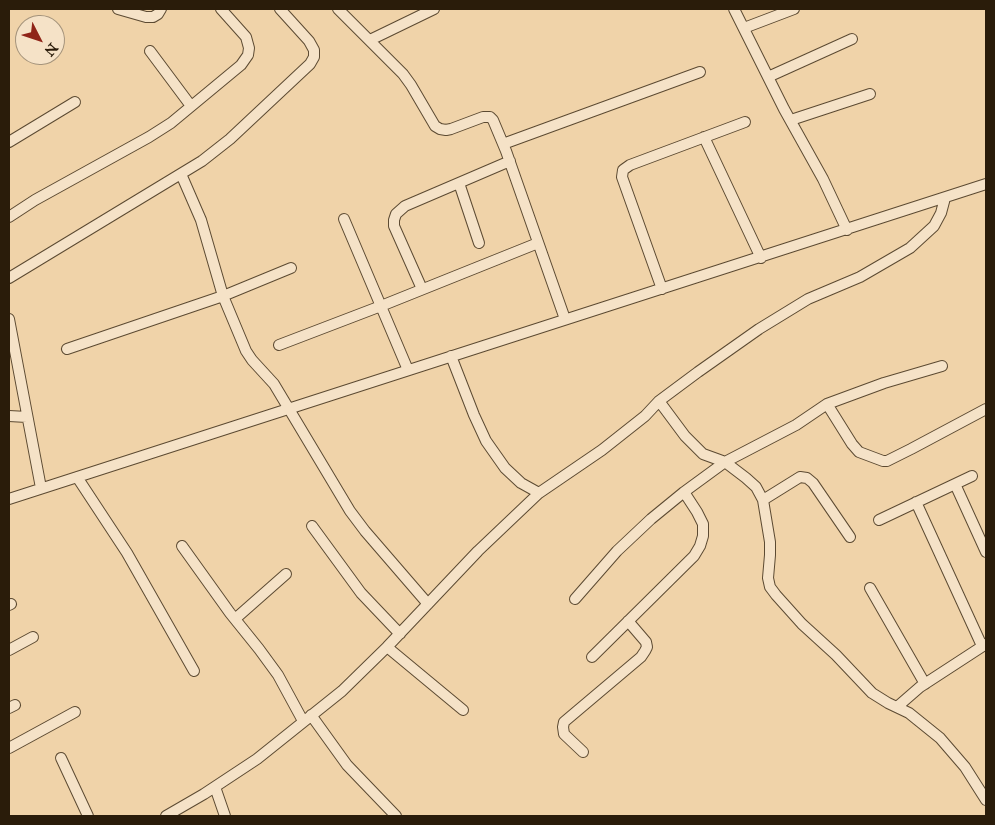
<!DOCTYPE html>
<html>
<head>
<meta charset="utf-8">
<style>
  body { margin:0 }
  #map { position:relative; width:995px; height:825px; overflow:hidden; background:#f0d3a9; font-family:"IM FELL Great Primer",serif }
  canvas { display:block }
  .frame { position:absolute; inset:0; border:10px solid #2a1c0a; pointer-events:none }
  .north { position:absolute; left:15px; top:15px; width:50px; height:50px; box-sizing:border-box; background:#f5e2c7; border:1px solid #a4937b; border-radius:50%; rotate:131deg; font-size:14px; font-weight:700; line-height:20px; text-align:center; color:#2a1c0a }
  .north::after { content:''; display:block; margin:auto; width:18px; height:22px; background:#8f2418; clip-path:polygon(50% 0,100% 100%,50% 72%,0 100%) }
</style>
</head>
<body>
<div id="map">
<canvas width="995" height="825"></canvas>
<div class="frame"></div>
<div class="north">N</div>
</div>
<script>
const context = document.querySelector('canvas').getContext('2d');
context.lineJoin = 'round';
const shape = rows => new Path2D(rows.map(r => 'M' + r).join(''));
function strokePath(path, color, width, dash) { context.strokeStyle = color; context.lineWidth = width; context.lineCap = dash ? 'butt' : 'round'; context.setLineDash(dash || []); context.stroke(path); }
const minor = shape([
  [118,9,146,17,153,17,158,14,161,9],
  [338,9,403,74,411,85,435,126,440,129,446,130,451,129,483,117,490,117,493,120,506,151,565,319],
  [734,9,784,109,823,179,847,230],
  [744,28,794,9],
  [370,40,434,9],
  [150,51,191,106],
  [768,77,852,39],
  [791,120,870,94],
  [704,137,761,258],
  [9,142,75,102],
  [503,144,700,72],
  [181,174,201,220,223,296,246,351,252,360,274,384,350,511,365,531,428,604],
  [459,183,479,243],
  [9,217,35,200,149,137,171,123,241,65,248,55,249,48,246,37,221,9],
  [344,219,408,370],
  [9,278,202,161,230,139,310,64,314,57,314,50,309,41,280,9],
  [422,289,394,226,394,220,396,214,405,206,510,161],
  [662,289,622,177,623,170,630,165,745,122],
  [9,319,41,488],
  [279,345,381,306,538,243],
  [67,349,223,296,291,268],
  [451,356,474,415,486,441,505,468,521,483,539,493],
  [659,401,685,436,703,454,725,462,746,478,756,487,763,500,770,542,770,555,768,578,770,587,776,595,802,624,836,655,872,693,888,703,909,713,940,738,965,767,986,800],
  [827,404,852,444,859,452,883,461,887,461,911,449,986,409],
  [9,416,27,417],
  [77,477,127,553,194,671],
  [955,484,986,552],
  [9,499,986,184],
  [763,500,800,477,807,478,813,483,850,537],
  [916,502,982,646],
  [879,520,972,476],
  [312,526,361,593,400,634],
  [182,546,230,613,259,649,278,675,303,721],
  [870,588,925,684],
  [575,599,617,551,651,519,684,492,725,462,796,425,827,404,884,383,942,366],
  [9,605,11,604],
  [235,619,286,574],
  [387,647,463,710],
  [9,650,33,637],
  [592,657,694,556,700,546,703,536,703,524,697,512,684,492],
  [897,707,920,687,986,644],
  [9,708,15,705],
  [311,715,347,765,396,816],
  [9,748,75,712],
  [583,752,564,734,563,727,564,722,641,657,645,651,647,647,646,642,628,621],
  [61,758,88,816],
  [215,787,225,816],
  [166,816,204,794,257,759,342,691,387,647,478,551,539,493,602,450,645,416,659,401,698,372,759,329,808,299,860,277,910,248,934,226,941,213,945,198]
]);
strokePath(minor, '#5c4a32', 12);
strokePath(minor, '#f5e2c7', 10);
</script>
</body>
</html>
